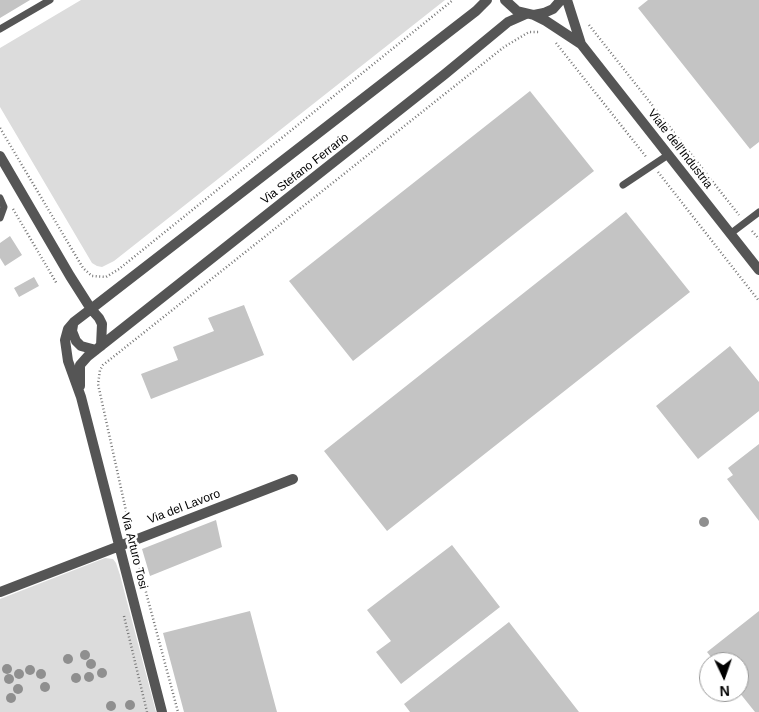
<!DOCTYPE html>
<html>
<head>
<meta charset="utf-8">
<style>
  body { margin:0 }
  #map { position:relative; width:759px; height:712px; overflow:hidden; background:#fff; font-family:Helvetica,sans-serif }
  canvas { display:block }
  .north { position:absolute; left:699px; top:652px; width:50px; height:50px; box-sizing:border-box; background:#fff; border:1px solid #999; border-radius:50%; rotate:177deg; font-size:14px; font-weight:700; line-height:20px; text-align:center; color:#000 }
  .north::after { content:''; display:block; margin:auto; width:18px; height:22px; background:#000; clip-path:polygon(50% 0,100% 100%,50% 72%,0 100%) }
</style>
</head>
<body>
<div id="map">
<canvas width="759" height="712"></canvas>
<div class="north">N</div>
</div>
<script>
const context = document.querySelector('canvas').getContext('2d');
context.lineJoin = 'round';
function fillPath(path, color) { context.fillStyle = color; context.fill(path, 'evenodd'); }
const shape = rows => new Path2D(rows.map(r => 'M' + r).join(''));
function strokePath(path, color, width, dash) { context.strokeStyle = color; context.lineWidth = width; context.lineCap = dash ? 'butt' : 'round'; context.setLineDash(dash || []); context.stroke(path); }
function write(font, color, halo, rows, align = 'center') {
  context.font = font + ' Helvetica,sans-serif'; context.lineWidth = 5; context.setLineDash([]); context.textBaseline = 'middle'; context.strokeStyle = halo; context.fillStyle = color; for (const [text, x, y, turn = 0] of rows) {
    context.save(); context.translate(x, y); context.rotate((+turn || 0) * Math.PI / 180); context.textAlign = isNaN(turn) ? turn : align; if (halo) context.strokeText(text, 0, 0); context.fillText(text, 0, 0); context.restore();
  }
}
fillPath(shape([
  [81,0,445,0,114,261,102,267,97,266,92,263,0,107,0,48],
  [105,558,113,559,116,563,120,575,156,712,0,712,0,599]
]), '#dcdcdc');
fillPath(shape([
  [0,0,30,0,0,18],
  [648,0,759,0,759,142,750,149,638,8],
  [530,91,594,171,353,361,289,281],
  [626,212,690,292,387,531,324,451],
  [10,236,22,255,5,266,0,258,0,243],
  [34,277,39,286,19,297,14,288],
  [244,305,264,355,151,399,141,374,178,360,173,347,214,331,208,318],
  [730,346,759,382,759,411,698,459,656,406],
  [759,444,759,521,727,479,733,475,728,468],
  [216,520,222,547,150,576,142,549],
  [452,545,500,607,401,684,376,652,391,641,367,610],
  [250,611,277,712,184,712,163,633],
  [759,611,759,712,755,712,739,692,739,662,715,662,707,652],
  [509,622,579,712,410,712,404,704]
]), '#c4c4c4');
strokePath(shape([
  [589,25,739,215],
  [556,43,647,158],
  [0,128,83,268,92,276,106,277,119,269,453,0],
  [658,172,759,301],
  [13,209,57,284],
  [752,231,759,239],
  [130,529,98,384,100,370,103,365,504,47,529,32,539,32],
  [135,551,178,712],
  [124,616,147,712]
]), '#777', 2.5, [1, 2.5]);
strokePath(shape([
  [0,29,50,0],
  [623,185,668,155],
  [0,198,4,207,0,218],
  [730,234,759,212]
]), '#555', 7);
strokePath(shape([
  [0,156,70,276,91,309,99,318,102,324,101,346],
  [73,325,72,331,76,341,81,346,96,350],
  [80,386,80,365,88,356,445,74,508,22,526,14],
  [0,592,293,479],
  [162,712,81,397,68,361,65,340,68,329,74,322,91,309,476,11,487,0]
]), '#555', 10);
strokePath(shape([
  [505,0,517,11,534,15,544,13,553,9,561,0],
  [567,0,581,44,759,270],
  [534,15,546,21,581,44]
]), '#555', 10);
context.fillStyle = '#8f8f8f';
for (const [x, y] of [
  [704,522],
  [85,655],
  [68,659],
  [91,664],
  [7,669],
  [30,670],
  [102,673],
  [19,674],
  [41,674],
  [89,677],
  [76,678],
  [9,679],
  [45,687],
  [18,689],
  [11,698],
  [130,705],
  [111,706]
]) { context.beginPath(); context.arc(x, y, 5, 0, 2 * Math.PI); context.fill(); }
write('12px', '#000', '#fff', [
  ["Viale dell'Industria",680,149,52],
  ["Via Stefano Ferrario",305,169,-38],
  ["Via del Lavoro",184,507,-21],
  ["Via Arturo Tosi",134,551,76]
]);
</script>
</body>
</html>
